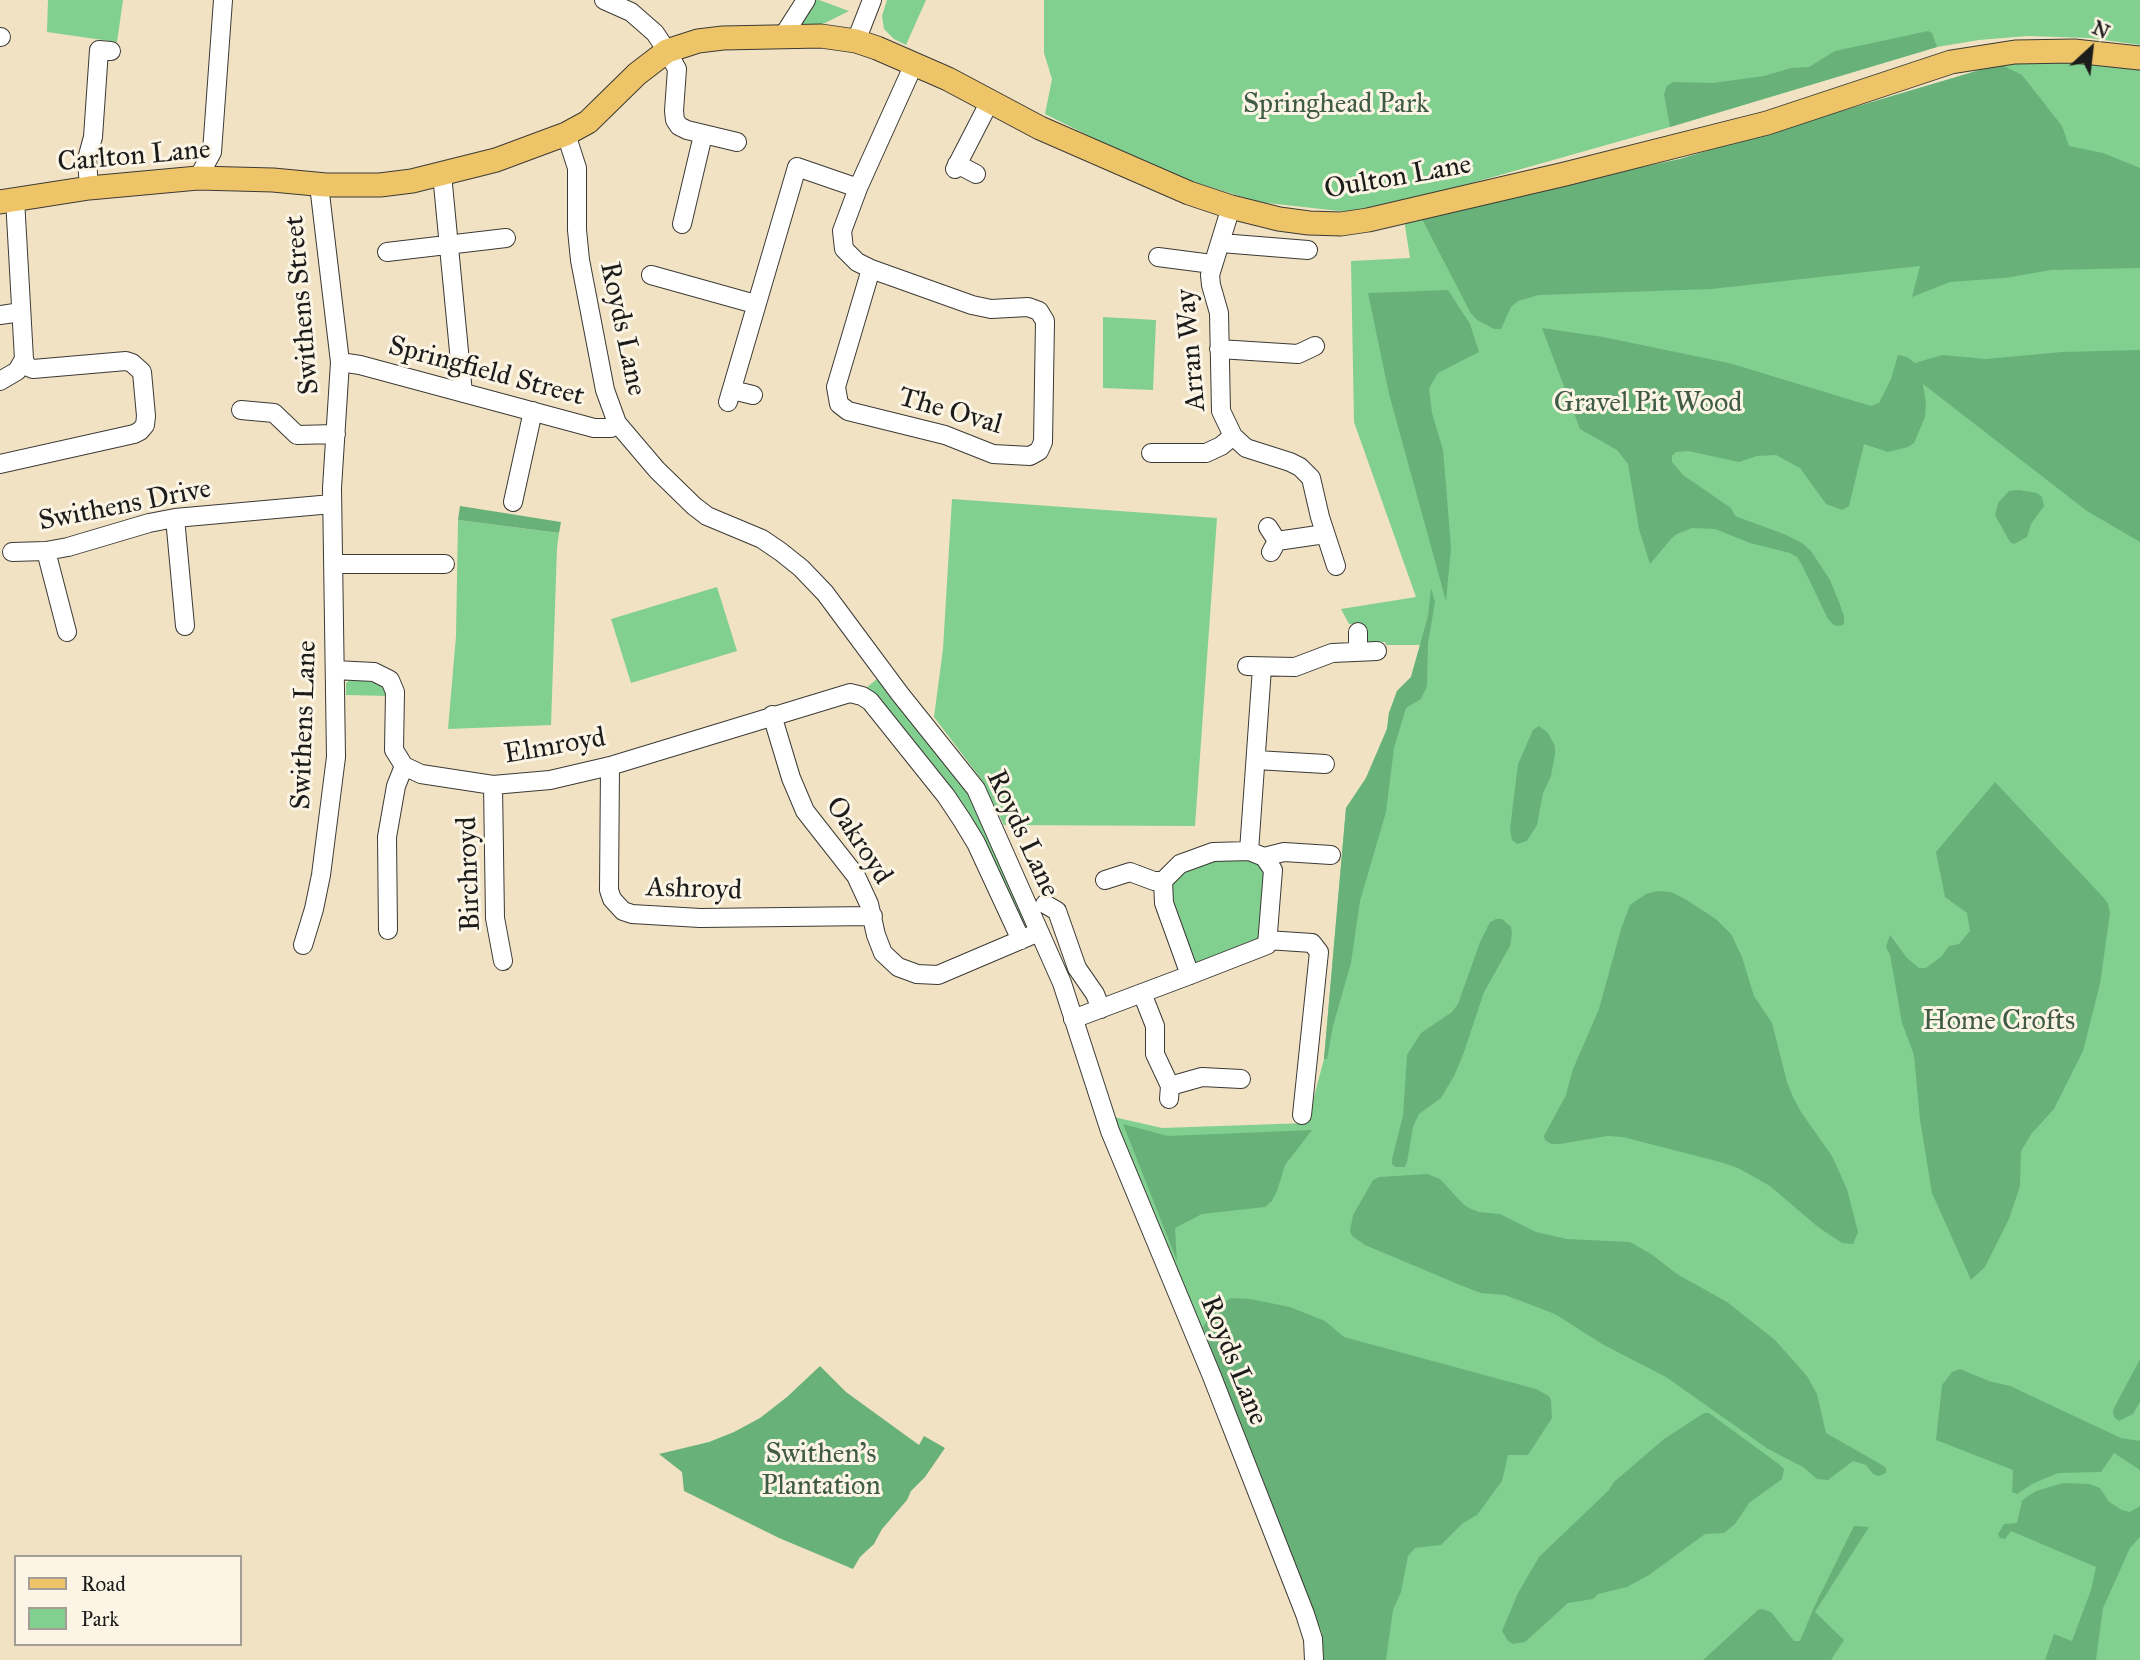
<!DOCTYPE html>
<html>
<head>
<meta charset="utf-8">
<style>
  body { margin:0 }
  #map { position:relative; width:2140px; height:1660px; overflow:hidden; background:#f1e2c4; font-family:"IM FELL Great Primer",serif }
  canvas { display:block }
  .legend { position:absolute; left:14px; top:1555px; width:228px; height:91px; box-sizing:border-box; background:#fcf5e5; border:2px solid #a29e95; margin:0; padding:9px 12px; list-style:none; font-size:21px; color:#1c1c1c }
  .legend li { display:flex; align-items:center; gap:14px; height:35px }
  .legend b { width:35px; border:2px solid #a29e95 }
  .north { position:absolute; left:2056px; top:14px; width:70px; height:70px; -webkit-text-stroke:5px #fcf5e5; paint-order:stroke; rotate:27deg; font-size:19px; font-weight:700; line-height:28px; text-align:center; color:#1c1c1c }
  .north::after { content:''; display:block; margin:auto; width:24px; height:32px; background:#1c1c1c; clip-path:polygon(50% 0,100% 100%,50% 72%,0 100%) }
</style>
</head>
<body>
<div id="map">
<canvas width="2140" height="1660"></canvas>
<ul class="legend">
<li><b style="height:9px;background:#eec469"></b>Road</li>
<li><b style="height:19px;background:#81d090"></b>Park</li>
</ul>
<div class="north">N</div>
</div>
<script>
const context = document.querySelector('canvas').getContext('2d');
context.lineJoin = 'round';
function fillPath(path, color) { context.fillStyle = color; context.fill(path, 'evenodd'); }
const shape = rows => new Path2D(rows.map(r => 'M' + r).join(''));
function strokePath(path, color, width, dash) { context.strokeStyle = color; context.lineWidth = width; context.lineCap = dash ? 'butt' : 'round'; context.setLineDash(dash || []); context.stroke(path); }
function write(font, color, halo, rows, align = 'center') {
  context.font = font + ' "IM FELL Great Primer",serif'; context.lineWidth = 6; context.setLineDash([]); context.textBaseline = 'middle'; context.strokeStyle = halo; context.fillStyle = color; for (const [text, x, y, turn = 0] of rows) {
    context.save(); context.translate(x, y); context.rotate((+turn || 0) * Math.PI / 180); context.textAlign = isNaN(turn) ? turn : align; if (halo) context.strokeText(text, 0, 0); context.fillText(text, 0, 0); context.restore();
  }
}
fillPath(shape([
  [48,0,123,0,117,42,47,32],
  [815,0,819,0,849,11,825,23,818,25,799,24],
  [887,0,926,0,906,45,894,39,884,29,882,16],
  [1044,0,2140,0,2140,45,2090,38,2027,36,1979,40,1937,47,1670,127,1408,201,1348,212,1259,202,1197,183,1158,170,1045,114,1052,79,1044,53],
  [2056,59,2140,68,2140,1660,1324,1660,1322,1633,1243,1429,1114,1117,1162,1128,1307,1123,1324,1059,1346,808,1366,778,1387,729,1389,713,1397,691,1411,677,1420,645,1386,645,1385,642,1370,642,1365,639,1364,624,1349,624,1341,609,1416,597,1354,422,1351,261,1410,258,1404,219,1680,159,2000,64],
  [1103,317,1156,320,1153,390,1103,388],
  [952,499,1217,518,1195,826,1004,825,981,779,934,717,943,649],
  [458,520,559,533,557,548,551,725,448,729,456,636],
  [717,587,737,651,631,683,611,619],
  [355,676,381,682,389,696,346,695,346,683],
  [877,679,881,680,965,785,987,830,1025,922,1024,925,1022,925,979,835,867,692,866,688],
  [1212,858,1252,858,1265,868,1262,931,1258,941,1198,964,1195,963,1169,900,1172,882,1177,874]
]), '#81d090');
fillPath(shape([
  [1928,31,1932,33,1937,47,1670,127,1664,94,1667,86,1673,82,1713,83,1764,76,1791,68,1809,67,1835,51],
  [2000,64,2022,75,2062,126,2069,146,2103,153,2140,168,2140,268,2051,270,2005,278,1950,282,1912,297,1920,266,1711,289,1539,295,1518,301,1511,307,1501,329,1494,329,1477,320,1470,312,1420,215,1680,159],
  [1448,290,1470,324,1479,352,1438,373,1429,388,1432,413,1443,450,1448,510,1451,548,1446,601,1389,394,1368,293],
  [1542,328,1603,337,1729,363,1871,406,1879,403,1891,379,1898,355,1907,357,1915,363,1942,355,1986,359,2062,352,2140,350,2140,542,2087,511,1923,384,1926,404,1925,417,1914,443,1908,447,1888,452,1864,444,1849,506,1842,510,1826,504,1800,468,1776,455,1757,456,1739,462,1688,451,1676,452,1672,456,1672,462,1683,475,1731,508,1735,516,1784,534,1802,543,1811,551,1830,580,1839,602,1844,616,1844,624,1840,626,1834,625,1828,619,1802,565,1797,557,1790,553,1750,543,1715,529,1692,528,1677,534,1671,539,1650,564,1639,529,1628,464,1617,450,1580,429],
  [2019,490,2037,493,2042,497,2044,506,2031,524,2027,537,2014,544,2010,542,1995,515,1998,503,2009,491],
  [460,506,561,522,559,533,458,520],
  [1431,588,1435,602,1428,643,1427,686,1421,699,1406,708,1394,748,1386,812,1360,901,1351,963,1333,1026,1327,1059,1324,1059,1346,808,1366,778,1387,729,1389,713,1397,691,1411,677,1428,616],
  [1539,726,1548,733,1555,746,1555,754,1551,776,1543,793,1537,825,1527,841,1517,844,1512,840,1510,829,1518,764,1533,730],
  [1995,782,2103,897,2108,904,2110,913,2100,984,2083,1051,2054,1109,2032,1133,2021,1151,2020,1186,2009,1219,1985,1267,1971,1280,1932,1193,1920,1120,1914,1055,1902,1023,1890,955,1886,947,1890,935,1907,958,1919,968,1926,968,1942,956,1949,946,1959,944,1970,931,1967,913,1945,897,1936,852],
  [1657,891,1671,892,1685,899,1716,919,1731,934,1742,957,1754,996,1772,1023,1787,1082,1793,1097,1801,1112,1832,1156,1847,1189,1858,1232,1853,1244,1842,1243,1818,1227,1770,1186,1738,1168,1720,1162,1623,1137,1607,1136,1560,1144,1551,1144,1545,1140,1544,1136,1566,1095,1573,1069,1599,1009,1621,929,1630,905,1646,894],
  [1496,919,1502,919,1511,927,1512,933,1510,946,1484,992,1463,1055,1454,1076,1441,1098,1419,1114,1413,1127,1407,1162,1405,1167,1396,1167,1392,1164,1392,1159,1403,1116,1407,1055,1421,1033,1452,1012,1458,1004,1480,942,1490,922],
  [1123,1124,1168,1136,1312,1130,1285,1165,1277,1191,1272,1201,1265,1207,1202,1214,1175,1228,1177,1261],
  [1427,1174,1440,1179,1464,1205,1471,1209,1479,1212,1500,1214,1536,1232,1567,1239,1630,1242,1651,1254,1677,1274,1727,1302,1775,1340,1807,1376,1817,1394,1826,1433,1882,1465,1886,1468,1886,1473,1879,1476,1873,1474,1866,1465,1853,1461,1828,1480,1817,1479,1803,1467,1768,1449,1666,1377,1602,1344,1555,1314,1505,1295,1481,1293,1460,1285,1365,1245,1352,1236,1350,1231,1353,1215,1373,1180,1379,1177],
  [1231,1298,1250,1299,1290,1307,1325,1321,1344,1337,1536,1389,1549,1396,1551,1400,1552,1418,1528,1455,1508,1455,1502,1481,1477,1515,1463,1523,1441,1545,1415,1548,1408,1556,1401,1592,1393,1610,1386,1660,1324,1660,1322,1633,1203,1327,1218,1305],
  [2140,1359,2140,1402,2133,1414,2119,1421,2114,1417,2113,1410],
  [820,1366,846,1392,919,1445,924,1436,945,1448,925,1477,911,1491,907,1500,882,1529,874,1544,860,1557,853,1569,779,1538,684,1491,682,1472,659,1454,709,1442,734,1432,760,1418,787,1397],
  [1960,1369,1989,1381,2010,1386,2121,1438,2140,1441,2140,1470,2114,1453,2101,1472,2058,1473,2032,1484,2017,1494,2012,1492,2013,1470,1936,1440,1942,1385,1952,1372],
  [1704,1413,1709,1413,1780,1465,1784,1469,1782,1479,1749,1503,1735,1524,1724,1533,1705,1534,1649,1575,1627,1587,1598,1594,1593,1599,1568,1603,1525,1642,1513,1644,1508,1641,1502,1631,1518,1593,1539,1557,1609,1490,1614,1482,1664,1439],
  [2063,1483,2089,1484,2100,1488,2109,1502,2122,1510,2130,1512,2140,1506,2140,1537,2130,1548,2103,1608,2096,1660,2045,1660,2054,1634,2072,1641,2091,1590,2096,1567,2011,1531,2005,1539,2000,1538,1998,1534,2004,1524,2017,1523,2022,1501,2028,1496,2036,1491],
  [1854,1526,1869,1527,1815,1612,1844,1640,1831,1660,1703,1660,1758,1610,1762,1609,1771,1612,1794,1641,1800,1641,1815,1605]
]), '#68b27a');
const minor = shape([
  [604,0,631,12,655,33,667,51,677,69,674,111,675,120,679,126,687,130,737,142],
  [783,36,806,0],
  [0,37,1,37],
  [856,41,872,0],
  [566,134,577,168,577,230,580,260,605,390,617,423,657,470,694,506,707,516,762,539,781,552,801,568,825,593,900,694,976,789,1062,983,1110,1131,1211,1374,1305,1614,1313,1639,1314,1660],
  [957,164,976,174],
  [955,169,990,101],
  [442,174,463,393],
  [198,178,212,152,223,0],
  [89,188,87,159,93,137,99,50,111,51],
  [1231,207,1210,275,1211,285,1219,313,1221,411,1233,436,1246,448,1290,462,1300,467,1311,478,1320,517,1336,566],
  [682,224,703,135],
  [1221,243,1308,250],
  [387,252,506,238],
  [1158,257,1212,264],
  [871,269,836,387,839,404,848,411,945,435,993,454,1030,456,1039,451,1043,442,1045,321,1039,311,1028,307,991,309,972,305,871,269,857,262,844,249,842,231,858,188,914,64],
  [651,275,755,304],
  [0,315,21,312],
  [1219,349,1298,354,1315,346],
  [340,362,360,365,594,428,611,428,617,423],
  [0,381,17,371,24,359,15,199],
  [732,390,753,395],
  [728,402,797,167,858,188],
  [241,410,274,413,297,435,336,434],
  [1151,453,1206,453,1221,446,1233,436],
  [0,464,134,434,140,431,145,425,146,416,142,372,132,363,126,361,33,369,26,366,24,359],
  [513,502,533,411],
  [175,518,185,626],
  [1268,527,1277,541,1271,552],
  [1277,541,1325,534],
  [46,551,67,632],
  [12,552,46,551,68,547,149,523,175,518,332,504],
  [333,564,445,564],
  [1358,651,1358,632],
  [1247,666,1295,667,1332,653,1377,651],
  [335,670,374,672,390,680,395,692,394,750,404,766,421,774,493,785,550,780,610,766,850,693,862,696,870,701,946,796,962,820,976,843,1021,940],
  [772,715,791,778,805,811,856,876,869,904,876,935,883,953,898,967,917,974,938,975,1032,935],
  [1256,760,1325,764],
  [610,766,609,890,612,899,623,911,632,914,700,918,873,916],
  [493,785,495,918,503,961],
  [1249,851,1262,668],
  [1264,857,1284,852,1331,855],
  [1105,880,1130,872,1154,881,1163,881],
  [1045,904,1057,911,1077,968,1095,994,1101,1009],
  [388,930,387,837,396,786,404,766],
  [1267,940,1312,943,1319,952,1302,1115],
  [303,945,314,909,321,875,336,757,332,488,340,362,319,185],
  [1142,993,1155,1026,1155,1054,1170,1086,1169,1099],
  [1073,1019,1190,975,1267,945,1273,870,1264,857,1249,851,1213,852,1180,864,1163,881,1164,903,1190,975],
  [1170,1086,1202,1077,1241,1079]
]);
const major = shape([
  [0,202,89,188,198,178,273,180,326,185,380,185,412,181,496,160,566,134,588,122,637,74,667,51,698,41,723,38,821,36,856,41,877,48,948,79,1040,128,1189,193,1231,207,1279,219,1309,223,1341,224,1368,220,1565,174,1767,123,1951,62,2015,52,2074,51,2140,58]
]);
strokePath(minor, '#3c3a35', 20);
strokePath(major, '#3c3a35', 25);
strokePath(minor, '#fff', 18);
strokePath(major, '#eec469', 23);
write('28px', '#3f5b45', '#fcf5e5', [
  ["Springhead Park",1336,105],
  ["Gravel Pit Wood",1648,404],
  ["Home Crofts",1999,1022],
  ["Swithen's",821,1455],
  ["Plantation",821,1487]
]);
write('28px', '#1c1c1c', '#fcf5e5', [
  ["Carlton Lane",134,157,-5],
  ["Oulton Lane",1398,178,-10],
  ["Swithens Street",303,305,-95],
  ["Royds Lane",622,329,78],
  ["Arran Way",1192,350,-95],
  ["Springfield Street",486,372,15],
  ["The Oval",950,412,16],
  ["Swithens Drive",125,506,-11],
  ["Swithens Lane",305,725,-88],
  ["Elmroyd",555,747,-10],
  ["Royds Lane",1022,834,65],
  ["Oakroyd",858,841,57],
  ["Birchroyd",470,874,-92],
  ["Ashroyd",694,890,2],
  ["Royds Lane",1233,1361,68]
]);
</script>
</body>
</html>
